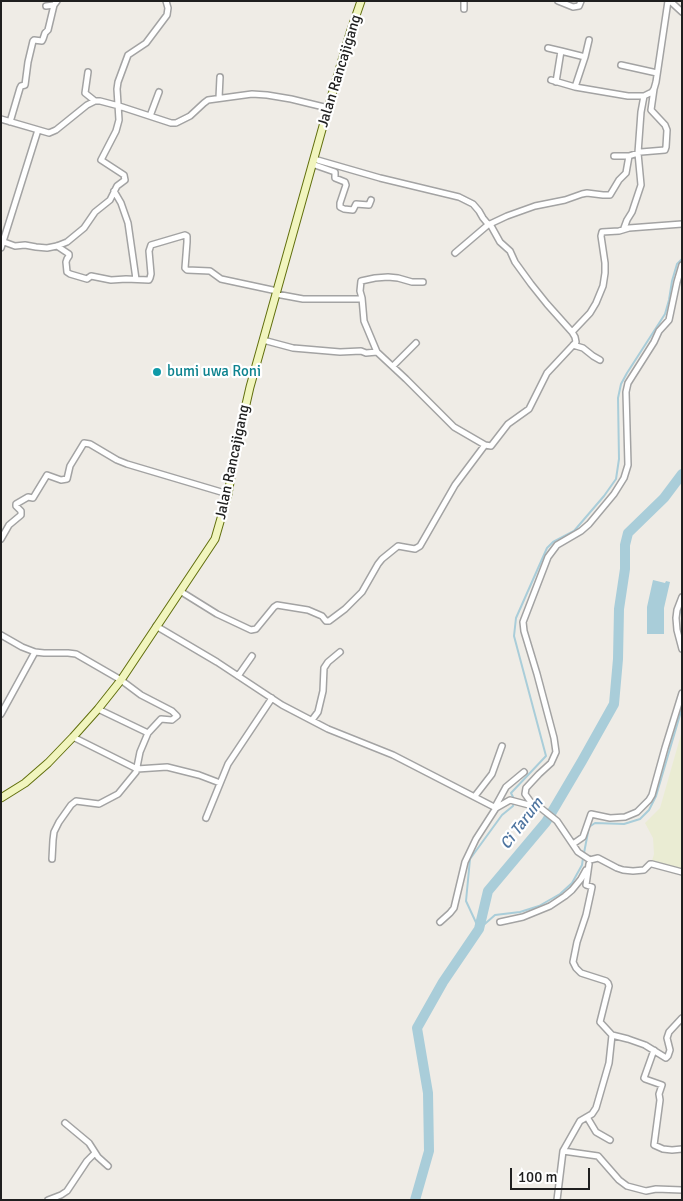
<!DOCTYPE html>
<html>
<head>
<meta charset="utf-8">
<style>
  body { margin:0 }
  #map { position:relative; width:683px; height:1201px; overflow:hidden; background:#efece6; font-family:Signika,sans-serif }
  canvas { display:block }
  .frame { position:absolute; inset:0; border:2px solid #1f1f1f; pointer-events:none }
  .scale { position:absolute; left:510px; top:1168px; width:80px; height:22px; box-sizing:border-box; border:2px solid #1f1f1f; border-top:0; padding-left:6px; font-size:15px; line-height:18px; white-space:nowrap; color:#1f1f1f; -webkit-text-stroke:4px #fff; paint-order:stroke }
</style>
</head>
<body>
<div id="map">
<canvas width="683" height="1201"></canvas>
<div class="frame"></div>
<div class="scale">100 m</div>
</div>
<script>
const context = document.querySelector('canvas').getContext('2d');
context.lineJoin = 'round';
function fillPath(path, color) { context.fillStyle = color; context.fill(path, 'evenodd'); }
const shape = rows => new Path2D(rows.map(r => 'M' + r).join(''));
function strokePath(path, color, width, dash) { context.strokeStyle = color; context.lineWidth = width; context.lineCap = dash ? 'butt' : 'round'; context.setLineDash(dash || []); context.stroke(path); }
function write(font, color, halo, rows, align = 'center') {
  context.font = font + ' Signika,sans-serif'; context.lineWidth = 4.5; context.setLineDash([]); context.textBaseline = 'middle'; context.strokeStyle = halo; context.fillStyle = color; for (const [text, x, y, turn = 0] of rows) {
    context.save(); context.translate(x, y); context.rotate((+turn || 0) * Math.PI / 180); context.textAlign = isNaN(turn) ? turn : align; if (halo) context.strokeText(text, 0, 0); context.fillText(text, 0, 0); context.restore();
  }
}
fillPath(shape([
  [682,731,682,870,652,861,654,854,653,838,645,823,660,808]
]), '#eaecd3');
fillPath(shape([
  [653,580,665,583,666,581,670,582,664,608,664,634,647,634,647,607]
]), '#a9cdd9');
strokePath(shape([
  [679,615,682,605],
  [584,853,589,827,595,823,624,824,640,819,649,810,656,796,682,708],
  [583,858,582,865,572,883,560,894,539,906,520,912,495,915,479,929,466,901,470,859,502,815,513,806,514,799,511,793,546,756,514,636,516,618,547,548,553,542,574,531,604,496,616,479,619,459,618,398,621,384,627,373,665,314,669,300,672,281,677,264,682,259]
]), '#a9cdd9', 2);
strokePath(shape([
  [415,1200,429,1151,428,1093,417,1028,443,982,479,929,488,891,546,822,582,761,614,704,618,659,619,609,625,569,625,545,628,533,664,498,682,474]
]), '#a9cdd9', 10);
const street = shape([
  [464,1,464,9],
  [558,1,573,7,579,6,581,1],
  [670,1,682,12],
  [46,6,54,5,57,1],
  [548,48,561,51,556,82],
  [561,51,585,57,589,40],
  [621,65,657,73],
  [88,72,85,93,95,101],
  [551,80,575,87,628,96,644,96,652,92,654,89,656,82,668,1],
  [575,87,585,57],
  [219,98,220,77],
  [150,116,159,92],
  [1,119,49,133,56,130,87,105,95,101,100,101,119,106,171,123,176,123,190,116,204,103,208,100,252,94,267,95,291,99,328,108],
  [10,122,20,88,21,86,25,85,28,62,33,41,34,40,42,41,43,39,45,33,48,30,54,5],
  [614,156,629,156],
  [314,159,380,178,459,197,473,204,479,211,483,218,488,224,490,224,507,216,535,206,565,200,582,194,587,193,603,195,610,195,619,180,626,173,629,156,641,152,665,150,666,147,667,130,665,125,651,110,654,89],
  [312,164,332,171,335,172,335,178,345,182,346,185,340,203,340,207,344,209,353,210,356,204,369,205,371,200],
  [114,191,121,203,128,223,136,279],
  [490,224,500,242,510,251,515,262,531,284,547,304,572,332,590,313,596,303,603,286,605,273,605,263,601,236,602,232,619,231,629,228,682,224],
  [624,228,627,220,632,212,641,185,638,153,641,112,644,96],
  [4,242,15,246,25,245,36,247,47,248,57,246,67,242,84,228,95,212,110,200,117,186,125,180,124,175,101,160,116,131,119,120,117,89,118,82,128,55,146,43,167,15,168,8,166,1],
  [57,246,69,254,69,256,67,259,66,262,67,272,70,274,87,279,91,276,111,280,126,279,149,280,150,278,151,274,149,251,151,245,185,235,187,236,187,242,185,268,187,270,210,271,221,279,277,291],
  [1,248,38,130],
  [455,253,489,224],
  [423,282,412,282,398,278,388,277,375,278,361,281,360,291,362,298,364,321,377,352,406,379,454,427,485,445,491,446,508,424,529,409,547,373,576,342,575,337,572,332],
  [276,294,303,299,362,299],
  [263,340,293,348,305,349,340,352,361,351,366,353,377,352],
  [573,345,583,348,593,356,600,360],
  [393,366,416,343],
  [1,539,9,525,21,515,21,511,16,506,16,504,28,497,33,498,47,475,61,480,67,479,70,466,84,443,90,444,117,460,127,464,228,494],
  [180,591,217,614,251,630,256,629,274,607,277,605,308,610,322,616,326,621,329,621,345,609,362,592,378,564,382,559,398,546,415,549,420,546,455,485,485,445],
  [682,597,677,610,676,618,677,630,682,649],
  [156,626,217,662,282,705,328,729,393,755,496,808,510,800,529,805,537,805,557,821,578,852,590,860],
  [1,635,22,647,35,652,44,653,68,653,76,654,121,680,141,695,172,711,177,716,172,720,161,719,148,733,140,752,136,772,118,794,99,804,76,801,71,805,59,822,54,832,53,840,52,859],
  [238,676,252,656],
  [98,709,148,733],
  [1,714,35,652],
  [312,720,318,712,323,691,324,668,328,662,340,652],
  [73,737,137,769,167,767,199,775,220,783],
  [475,796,492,774,502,746],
  [533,805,525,794,526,788,539,774,551,763,556,752,554,738,537,674,524,631,523,622,548,557,557,545,581,531,589,524,614,494,624,478,628,465,626,392,628,383,654,342,659,331,669,320,677,282,682,265],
  [495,807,506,787,524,772],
  [206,818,228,764,272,698],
  [573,844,583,837,591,814,610,818,625,817,637,812,649,800,652,795,665,748,682,693],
  [590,860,598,858,617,868,623,870,633,871,644,870,650,864,652,864,682,872],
  [589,864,586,885,592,887,591,892,586,915,577,942,573,962,576,968,581,973,606,981,608,983,609,986,600,1022,612,1035,628,1039,645,1045,666,1058,668,1056,670,1050,667,1038,669,1032,682,1018],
  [440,922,450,913,454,908,465,862,476,839,496,808],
  [500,922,523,917,550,906,565,896,572,890,581,879,586,870],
  [654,1050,644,1078,645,1079,662,1085,659,1094,660,1100,654,1145,663,1149,672,1150,682,1149],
  [587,1117,596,1132,610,1140],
  [65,1123,89,1143,98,1157,108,1166],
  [563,1151,598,1156,619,1180,627,1186,646,1191,656,1189,682,1190],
  [48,1200,61,1195,67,1191,87,1161,95,1153],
  [557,1200,563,1151,580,1121,592,1114,596,1108,609,1063,612,1035]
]);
const secondary = shape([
  [1,798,25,783,48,763,73,737,98,709,121,680,215,539,228,494,236,448,250,387,328,108,350,33,361,1]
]);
strokePath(street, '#a3a3a3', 8);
strokePath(secondary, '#616f0d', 9);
strokePath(street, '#fff', 5);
strokePath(secondary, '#f1f5be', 7);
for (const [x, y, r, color] of [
  [157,372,5,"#0f9aa8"]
]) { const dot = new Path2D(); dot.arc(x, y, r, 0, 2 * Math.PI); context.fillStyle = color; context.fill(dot); strokePath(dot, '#fff', 2); }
write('15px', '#1f1f1f', '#fff', [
  ["Jalan Rancajigang",340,71,-73],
  ["Jalan Rancajigang",233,462,-78]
]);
write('15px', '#0d838f', '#fff', [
  ["bumi uwa Roni",167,372]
], 'left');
write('italic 16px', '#4f75a0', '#fff', [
  ["Ci Tarum",522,824,-53]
]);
</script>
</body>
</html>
